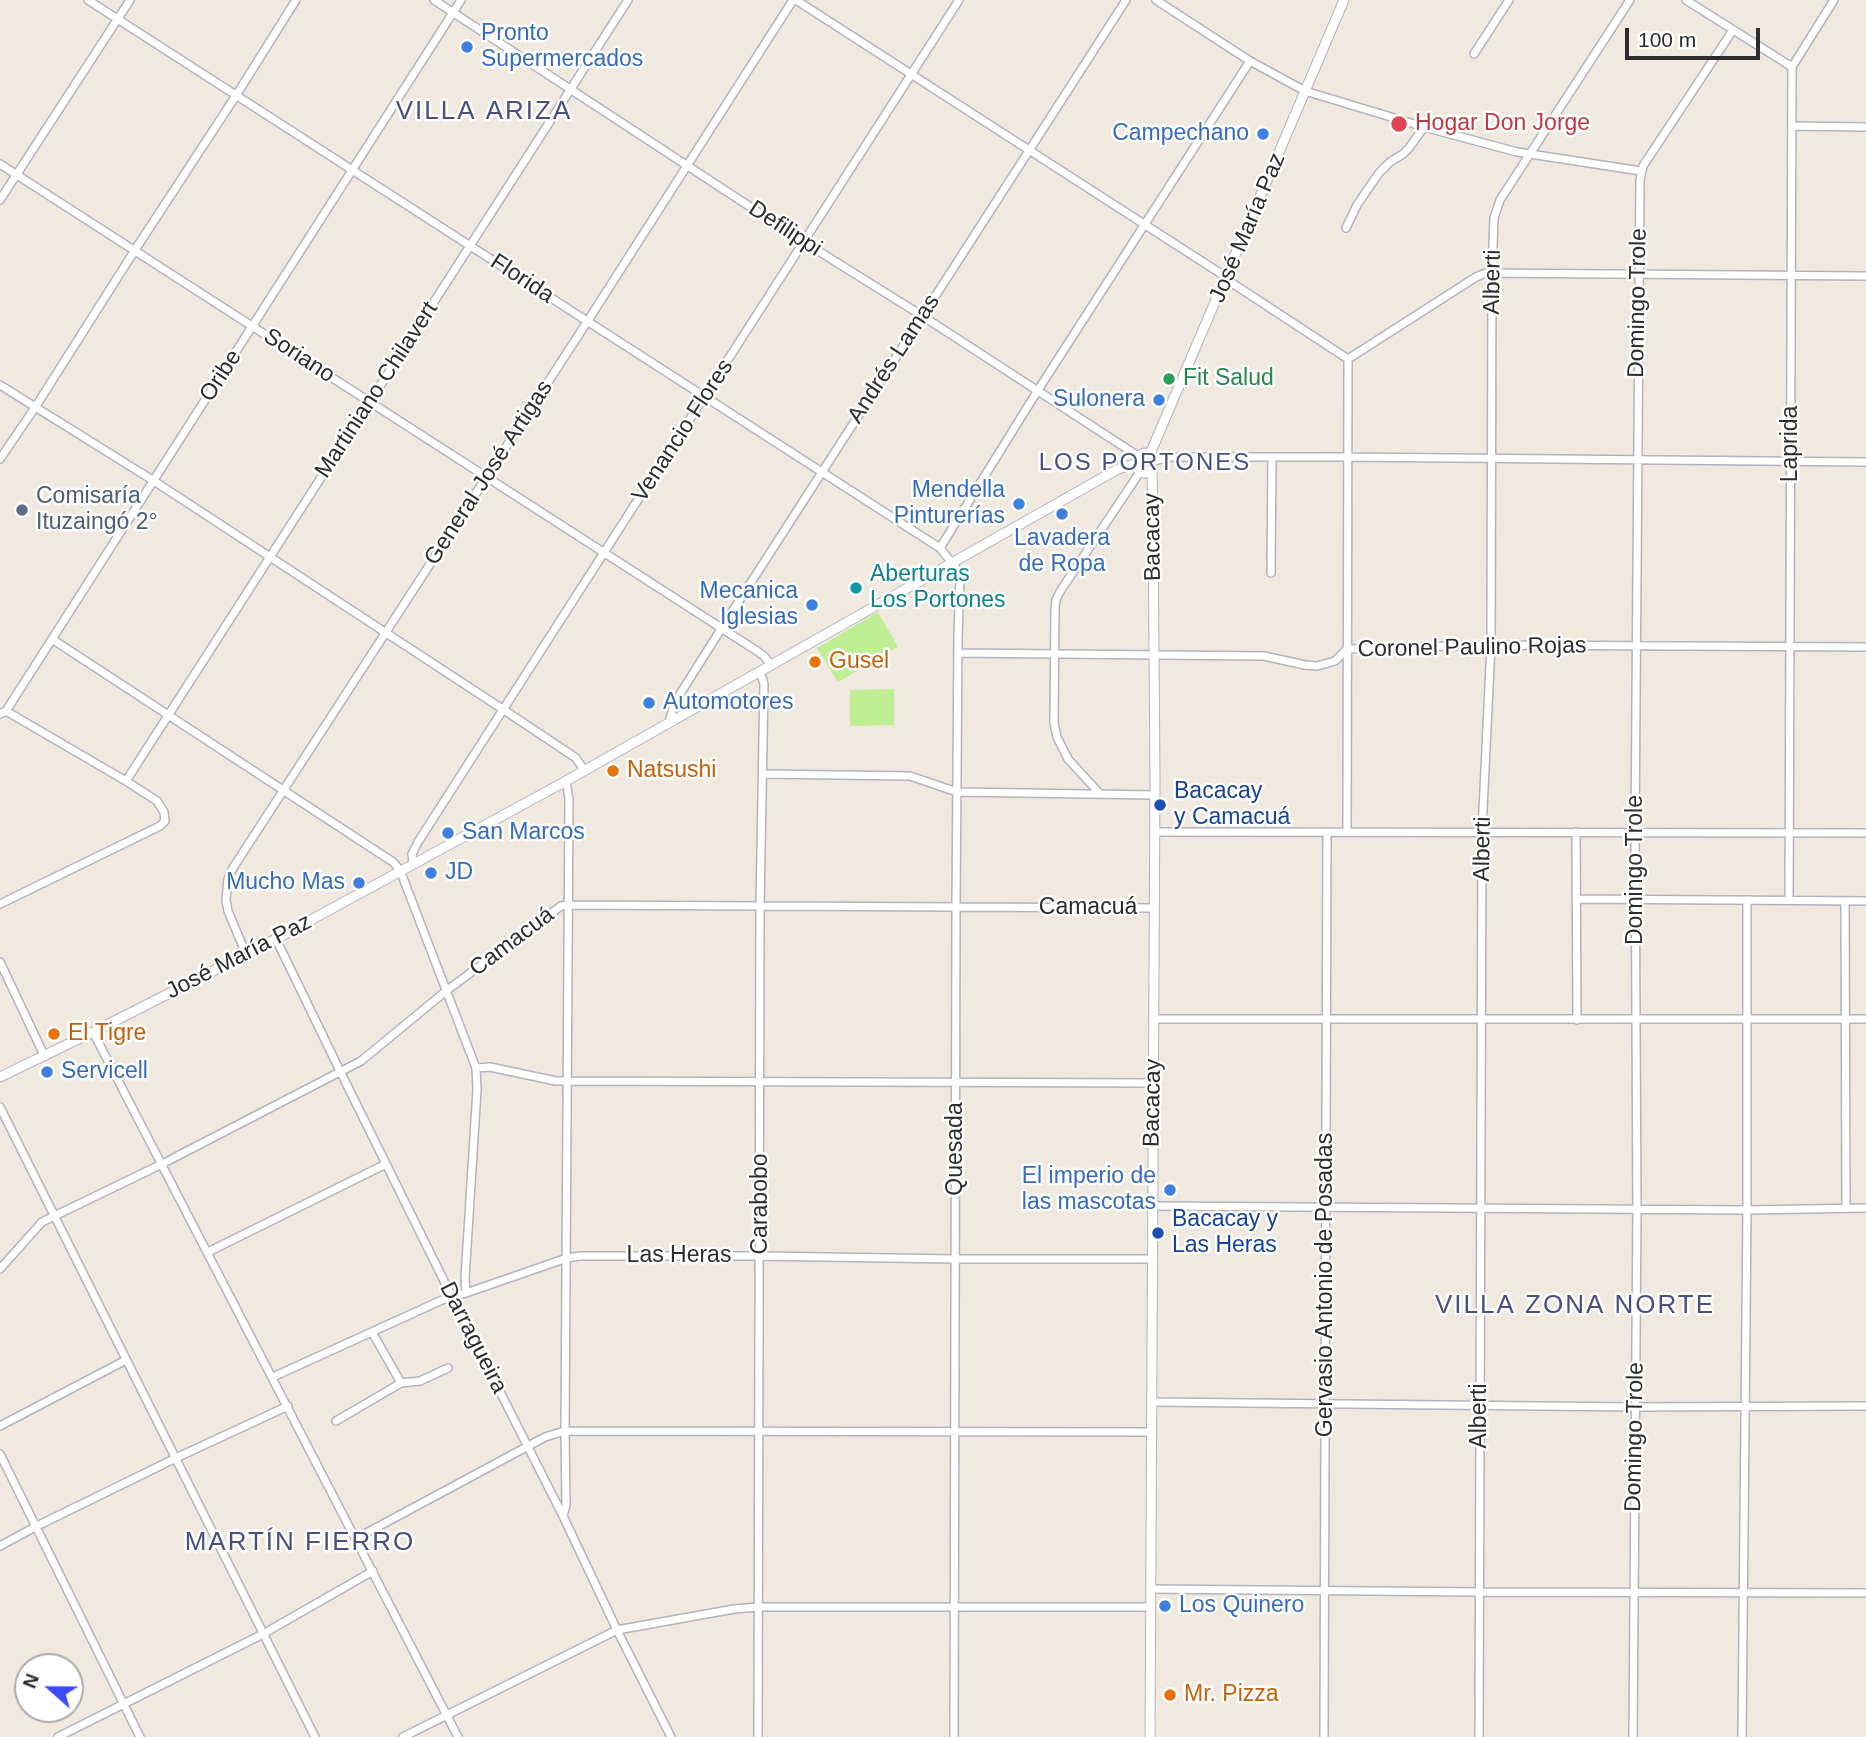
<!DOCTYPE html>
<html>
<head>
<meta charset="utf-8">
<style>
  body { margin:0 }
  #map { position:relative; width:1866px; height:1737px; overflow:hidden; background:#efe9df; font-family:Helvetica,sans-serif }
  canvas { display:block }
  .north { position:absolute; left:14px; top:1653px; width:70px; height:70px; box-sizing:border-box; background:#fff; border:2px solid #ababab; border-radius:50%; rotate:291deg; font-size:19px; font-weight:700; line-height:28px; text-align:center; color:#2d2d2d }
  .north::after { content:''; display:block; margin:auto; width:24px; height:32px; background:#3b4bff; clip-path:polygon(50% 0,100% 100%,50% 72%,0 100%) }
  .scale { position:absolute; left:1625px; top:28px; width:135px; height:32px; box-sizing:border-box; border:4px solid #2d2d2d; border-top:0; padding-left:9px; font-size:21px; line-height:24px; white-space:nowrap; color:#2d2d2d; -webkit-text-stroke:5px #fff; paint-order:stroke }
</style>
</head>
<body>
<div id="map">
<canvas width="1866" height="1737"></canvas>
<div class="north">N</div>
<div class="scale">100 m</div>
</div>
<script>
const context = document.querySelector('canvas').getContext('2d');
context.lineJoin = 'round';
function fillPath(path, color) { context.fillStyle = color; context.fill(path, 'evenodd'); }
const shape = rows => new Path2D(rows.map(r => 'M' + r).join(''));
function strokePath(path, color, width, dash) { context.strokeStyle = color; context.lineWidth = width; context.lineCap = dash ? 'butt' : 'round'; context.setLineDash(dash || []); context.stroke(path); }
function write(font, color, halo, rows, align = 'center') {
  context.font = font + ' Helvetica,sans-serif'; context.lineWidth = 5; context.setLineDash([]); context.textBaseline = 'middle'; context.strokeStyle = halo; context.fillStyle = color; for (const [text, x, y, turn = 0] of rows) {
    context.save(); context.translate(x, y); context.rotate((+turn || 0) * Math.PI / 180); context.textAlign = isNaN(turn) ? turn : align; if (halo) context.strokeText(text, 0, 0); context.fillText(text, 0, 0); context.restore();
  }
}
fillPath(shape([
  [878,612,898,647,838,682,817,648],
  [894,689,894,725,850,726,850,690]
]), '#bfee95');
const minor = shape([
  [88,0,940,548,959,572,960,577,958,637,956,907,954,1737],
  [434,0,804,242,921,315,1138,456],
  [796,0,1220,273,1232,283,1348,359],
  [1156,0,1250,61,1305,91,1424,127,1517,152,1641,171],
  [1686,0,1792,67],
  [1474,54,1509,0],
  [1792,126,1866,127],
  [0,164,757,651,764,656,771,665],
  [0,200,130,0],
  [1346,228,1357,205,1379,173,1390,162,1403,154,1409,148,1424,127],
  [1348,359,1476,277,1486,273,1866,276],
  [0,385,154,481,504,710,576,758,584,770],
  [0,459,36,406,135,250,237,94,296,0],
  [1154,461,1171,457,1348,457,1866,462],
  [940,548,1038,390,1250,61],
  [1271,573,1272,457],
  [52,639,393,862,400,870,476,1068,477,1090,465,1278,466,1293],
  [959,653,1264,656,1305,665,1317,666,1335,661,1347,649,1491,645,1866,647],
  [0,714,6,711,461,0],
  [669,722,675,702,721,629,1126,0],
  [763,774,910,776,957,792,1154,795],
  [126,781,628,0],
  [1100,794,1068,759,1057,737,1054,723,1055,608,1056,600,1061,590,1140,472],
  [1154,832,1866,833],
  [1347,832,1348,359],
  [1576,832,1577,1020],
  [413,863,412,854,418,842,959,0],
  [1576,899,1866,901],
  [1789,900,1792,67,1834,0],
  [1845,901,1846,1208],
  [0,904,160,826,165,821,164,812,157,801,126,781,6,711],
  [276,939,341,1073,452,1297,563,1516,617,1630,671,1737],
  [246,954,228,911,226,900,228,879,233,868,587,322,793,0],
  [0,962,44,1055],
  [1153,1019,1866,1019],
  [93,1032,458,1737],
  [476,1068,490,1067,556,1081,567,1081,1153,1083],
  [0,1107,315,1737],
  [1151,1206,1747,1210,1866,1208],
  [208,1252,386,1164],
  [0,1269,42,1222,162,1164,361,1061,446,991,561,906,567,905,1154,908],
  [372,1332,401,1383],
  [273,1377,442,1300,466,1293,567,1258,580,1256,761,1256,955,1259,1152,1259],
  [1151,1402,1635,1407,1866,1406],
  [336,1421,401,1383,420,1381,448,1368],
  [0,1426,126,1360],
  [0,1454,140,1737],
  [563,1516,566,1505,565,1431,569,799,566,781],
  [357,1538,545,1437,565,1431,1151,1432],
  [0,1546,37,1526,176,1458,288,1406],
  [1150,1589,1479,1592,1866,1593],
  [58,1737,263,1634,373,1571],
  [403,1737,617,1630,734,1609,758,1607,1150,1607],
  [758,1737,760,906,764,684,760,671],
  [1324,1737,1327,832],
  [1479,1737,1482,831,1491,645,1492,272,1494,218,1500,200,1630,0],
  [1633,1737,1637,1209,1635,832,1640,180,1643,166,1733,30],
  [1742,1737,1747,1210,1747,900]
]);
const tertiary = shape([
  [1150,454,1344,0],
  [1135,464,1138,456,1144,453,1150,454],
  [1135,464,1140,472,1145,473,1151,470],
  [0,1077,93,1032,276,939,566,781,1118,469,1135,464],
  [1150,1737,1155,779,1153,520,1152,473,1151,470]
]);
strokePath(minor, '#b3b3c1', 10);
strokePath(tertiary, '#b3b3c1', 11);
strokePath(minor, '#fff', 7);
strokePath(tertiary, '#fff', 9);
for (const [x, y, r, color] of [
  [467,47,7,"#3f7fe0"],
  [1399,124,9,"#e0444e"],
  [1263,134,7,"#3f7fe0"],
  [1169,379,7,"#2e9e5b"],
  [1159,400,7,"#3f7fe0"],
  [1019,504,7,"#3f7fe0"],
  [22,510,7,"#5c6f8a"],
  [1062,514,7,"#3f7fe0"],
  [856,588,7,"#0f9aa8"],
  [812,605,7,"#3f7fe0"],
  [815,662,7,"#e8710a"],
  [649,703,7,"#3f7fe0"],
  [613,771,7,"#e8710a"],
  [1160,805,7,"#1a4fb4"],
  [448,833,7,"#3f7fe0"],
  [431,873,7,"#3f7fe0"],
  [359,883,7,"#3f7fe0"],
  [54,1034,7,"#e8710a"],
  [47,1072,7,"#3f7fe0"],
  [1170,1190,7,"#3f7fe0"],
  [1158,1233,7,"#1a4fb4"],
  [1165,1606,7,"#3f7fe0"],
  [1170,1695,7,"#e8710a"]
]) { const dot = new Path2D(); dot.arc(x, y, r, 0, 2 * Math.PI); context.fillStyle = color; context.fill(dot); strokePath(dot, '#fff', 2.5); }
write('23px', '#366cbe', '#fff', [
  ["Pronto",481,34],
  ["Supermercados",481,60],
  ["Campechano",1249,134,"right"],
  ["Sulonera",1145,400,"right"],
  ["Mendella",1005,491,"right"],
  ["Pinturerías",1005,517,"right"],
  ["Lavadera",1062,539,"center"],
  ["de Ropa",1062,565,"center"],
  ["Mecanica",798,592,"right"],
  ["Iglesias",798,618,"right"],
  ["Automotores",663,703],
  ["San Marcos",462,833],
  ["JD",445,873],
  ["Mucho Mas",345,883,"right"],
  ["Servicell",61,1072],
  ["El imperio de",1156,1177,"right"],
  ["las mascotas",1156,1203,"right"],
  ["Los Quinero",1179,1606]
], 'left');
write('23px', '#be3a42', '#fff', [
  ["Hogar Don Jorge",1415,124]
], 'left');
write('23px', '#2d2d2d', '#fff', [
  ["José María Paz",1248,228,-67],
  ["Defilippi",785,229,33],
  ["Florida",522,279,33],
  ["Alberti",1493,282,-89],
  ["Domingo Trole",1638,303,-89],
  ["Soriano",299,356,33],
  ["Andrés Lamas",894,359,-57],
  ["Oribe",221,376,-57],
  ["Martiniano Chilavert",377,390,-57],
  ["Venancio Flores",683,431,-57],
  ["Laprida",1791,444,-90],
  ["General José Artigas",489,473,-57],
  ["Bacacay",1153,537,-91],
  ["Coronel Paulino Rojas",1472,648,-1],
  ["Alberti",1483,849,-89],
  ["Domingo Trole",1636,870,-90],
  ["Camacuá",1088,908],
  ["Camacuá",512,942,-37],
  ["José María Paz",239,957,-27],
  ["Bacacay",1153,1103,-89],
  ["Quesada",956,1149,-90],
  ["Carabobo",761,1204,-90],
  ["Las Heras",679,1256],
  ["Gervasio Antonio de Posadas",1326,1285,-90],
  ["Darragueira",473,1338,63],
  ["Alberti",1480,1416,-90],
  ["Domingo Trole",1635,1437,-89]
]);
write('23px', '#27864d', '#fff', [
  ["Fit Salud",1183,379]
], 'left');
write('23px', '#4e5e75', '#fff', [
  ["Comisaría",36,497],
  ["Ituzaingó 2°",36,523]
], 'left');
write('23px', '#0d838f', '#fff', [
  ["Aberturas",870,575],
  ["Los Portones",870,601]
], 'left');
write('23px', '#c56008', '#fff', [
  ["Gusel",829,662],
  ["Natsushi",627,771],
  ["El Tigre",68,1034],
  ["Mr. Pizza",1184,1695]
], 'left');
write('23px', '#164399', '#fff', [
  ["Bacacay",1174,792],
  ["y Camacuá",1174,818],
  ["Bacacay y",1172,1220],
  ["Las Heras",1172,1246]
], 'left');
context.letterSpacing = '2px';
write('24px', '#4a4e80', '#fff', [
  ["LOS PORTONES",1145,463]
]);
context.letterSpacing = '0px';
context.letterSpacing = '2px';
write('26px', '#4a4e80', '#fff', [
  ["VILLA ARIZA",484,112],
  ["VILLA ZONA NORTE",1575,1306],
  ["MARTÍN FIERRO",300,1543]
]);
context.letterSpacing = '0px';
</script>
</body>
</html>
